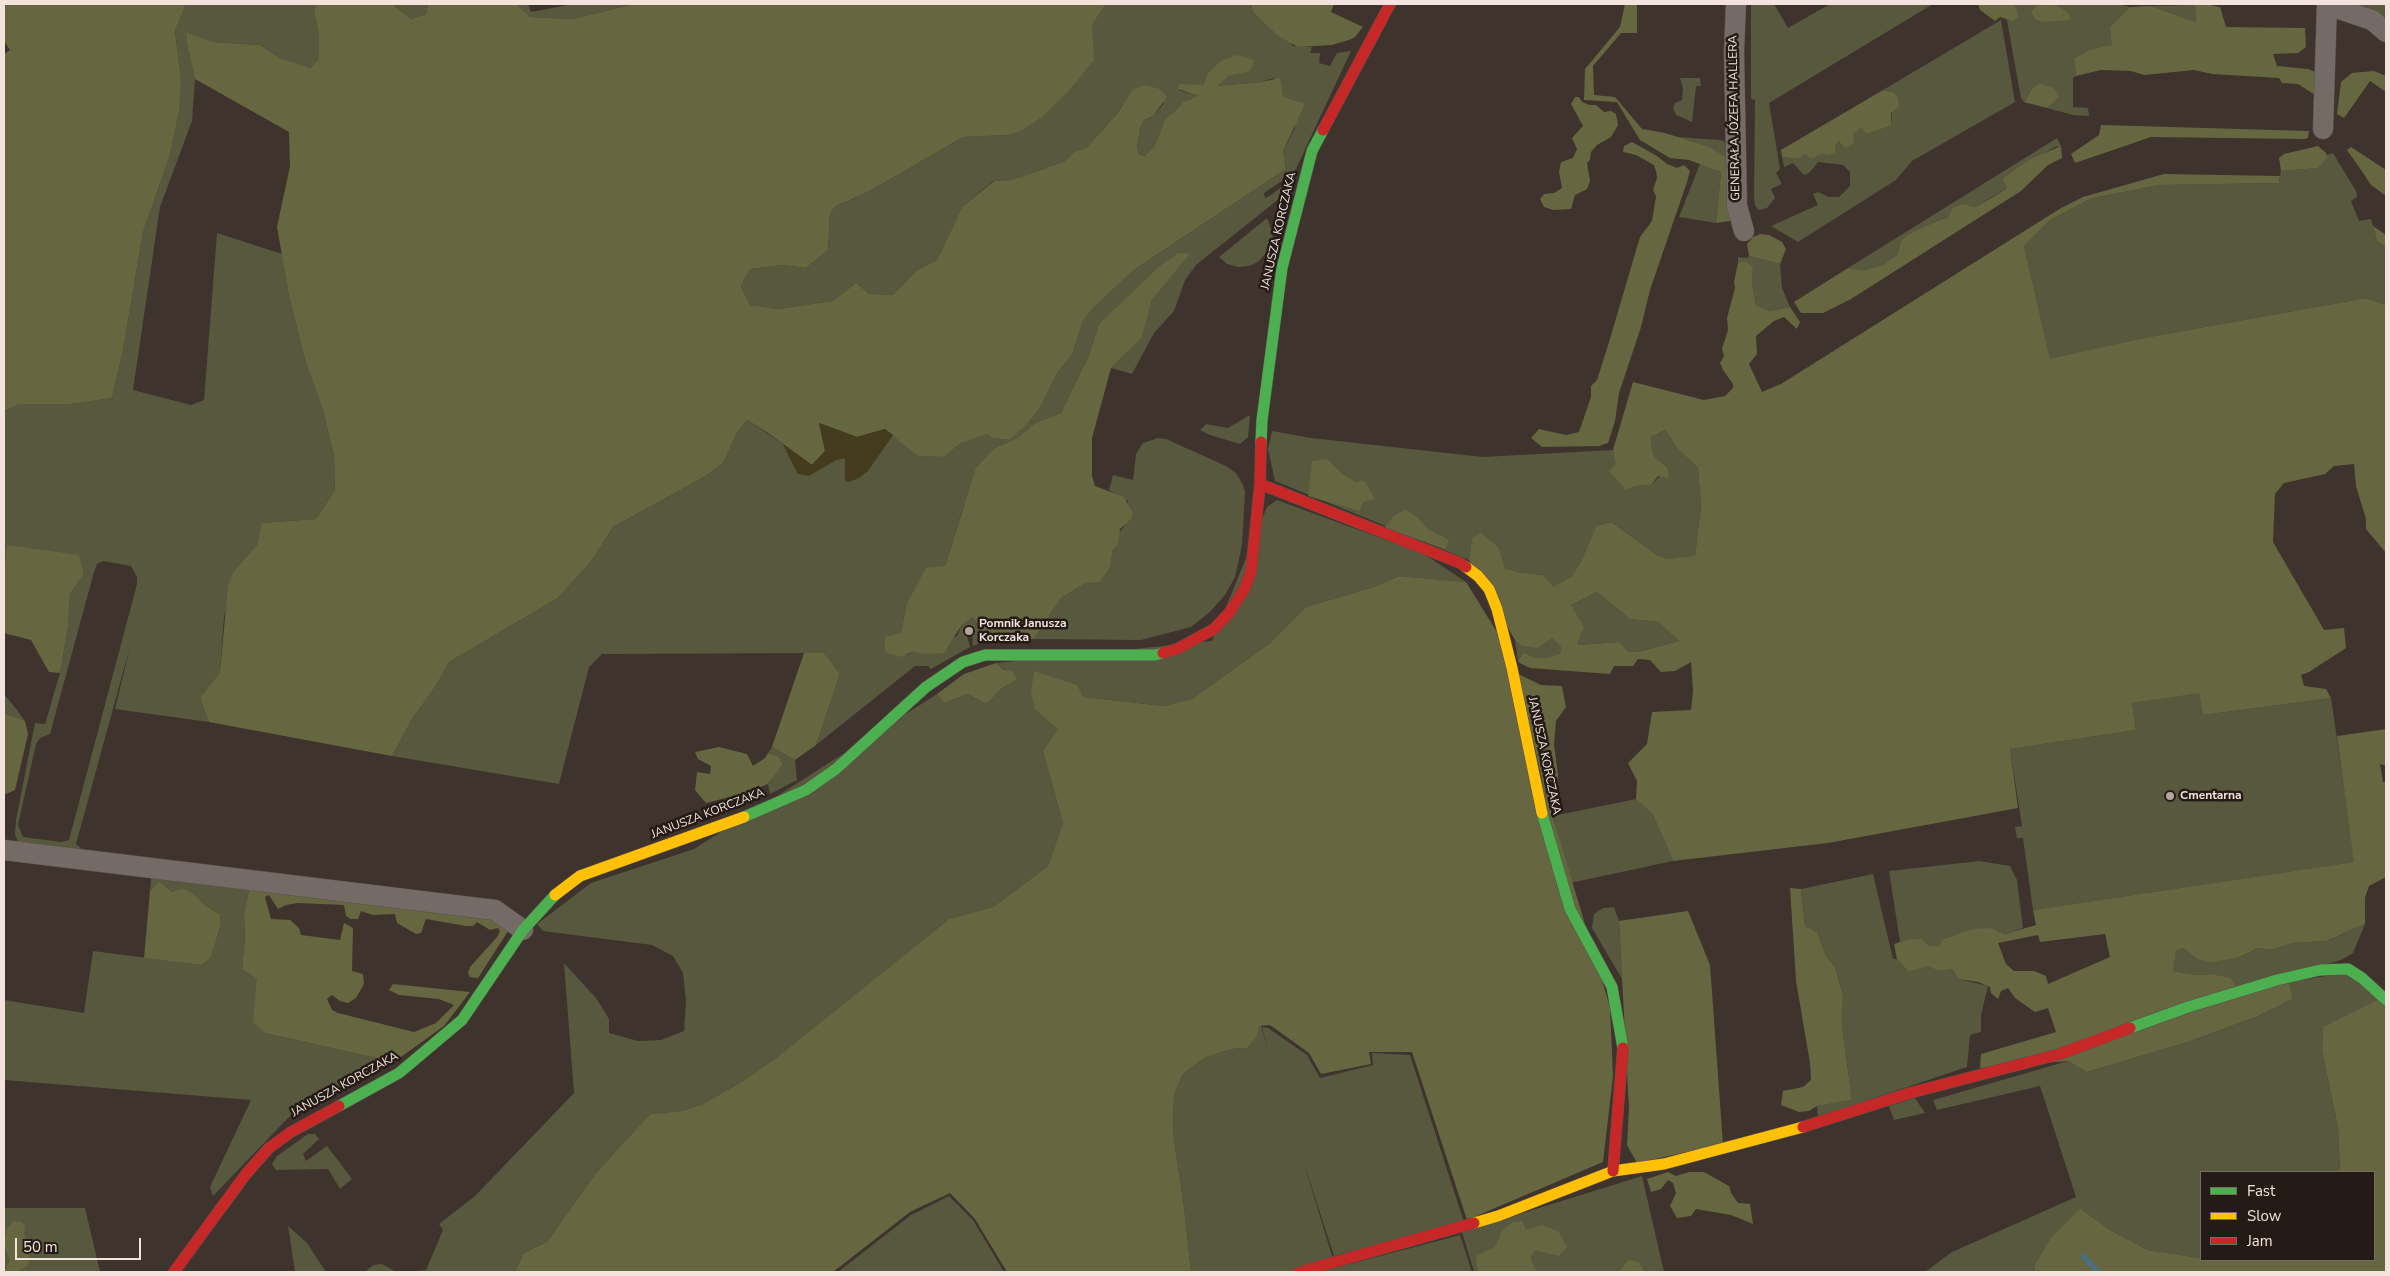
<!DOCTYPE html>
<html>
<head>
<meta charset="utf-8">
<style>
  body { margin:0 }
  #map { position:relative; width:2390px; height:1276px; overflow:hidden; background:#3e332d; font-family:"Nunito Sans",sans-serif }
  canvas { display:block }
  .frame { position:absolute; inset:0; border:5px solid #f2e4dd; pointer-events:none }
  .legend { position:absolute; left:2200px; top:1171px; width:175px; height:90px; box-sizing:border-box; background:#251b16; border:1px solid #776b66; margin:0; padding:6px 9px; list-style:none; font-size:15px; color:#f2e4dd }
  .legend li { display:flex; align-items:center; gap:10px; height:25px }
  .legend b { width:25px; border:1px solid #776b66 }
  .scale { position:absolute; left:15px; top:1238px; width:126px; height:22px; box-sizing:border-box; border:2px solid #f2e4dd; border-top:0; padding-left:6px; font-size:15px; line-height:18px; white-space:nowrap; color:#f2e4dd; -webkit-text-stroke:4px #251b16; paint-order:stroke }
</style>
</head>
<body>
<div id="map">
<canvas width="2390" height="1276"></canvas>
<div class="frame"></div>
<ul class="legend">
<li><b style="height:6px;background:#4caf50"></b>Fast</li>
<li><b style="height:6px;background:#ffc107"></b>Slow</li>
<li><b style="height:6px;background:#c62828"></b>Jam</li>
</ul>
<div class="scale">50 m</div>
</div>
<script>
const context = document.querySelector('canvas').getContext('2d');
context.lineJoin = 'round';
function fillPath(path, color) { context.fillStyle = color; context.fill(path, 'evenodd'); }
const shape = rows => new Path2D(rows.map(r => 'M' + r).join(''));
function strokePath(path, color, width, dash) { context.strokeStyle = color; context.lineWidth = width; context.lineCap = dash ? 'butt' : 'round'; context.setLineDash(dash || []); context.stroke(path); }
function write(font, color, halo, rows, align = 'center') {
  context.font = font + ' "Nunito Sans",sans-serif'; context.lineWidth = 5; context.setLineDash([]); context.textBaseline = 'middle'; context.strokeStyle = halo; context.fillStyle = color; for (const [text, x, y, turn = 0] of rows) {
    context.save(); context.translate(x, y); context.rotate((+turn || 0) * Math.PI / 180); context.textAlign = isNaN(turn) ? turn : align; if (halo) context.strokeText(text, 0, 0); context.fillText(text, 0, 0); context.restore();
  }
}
fillPath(shape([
  [186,4,316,4,314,10,319,36,319,59,310,68,301,66,280,58,260,45,213,42,187,34,186,40,195,79,192,121,160,207,133,390,191,405,204,400,217,233,282,254,289,296,305,360,323,410,334,456,335,490,316,519,261,523,257,545,234,571,224,617,220,672,200,698,209,722,115,709,131,643,76,844,84,851,18,842,15,834,16,820,35,723,45,724,60,673,68,627,70,594,84,574,79,556,5,569,4,572,4,411,20,404,71,404,112,398,123,350,143,232,169,158,181,80,175,31],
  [103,561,131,566,137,577,137,584,69,840,61,842,23,837,18,825,36,744,40,738,50,734,94,572,97,564],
  [392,4,428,4,426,14,411,19],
  [517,4,528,4,531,12,573,4,634,4,572,19,530,17],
  [1106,4,1251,4,1253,12,1278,36,1289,40,1293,46,1312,47,1310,53,1320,53,1319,63,1330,66,1337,53,1351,51,1294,173,1264,193,1265,198,1271,195,1293,178,1290,190,1196,265,1185,280,1174,311,1154,333,1132,374,1111,368,1142,338,1152,300,1189,255,1099,324,1089,355,1061,413,1037,423,1017,438,995,448,963,508,945,566,906,606,901,633,907,655,913,652,923,654,957,636,961,626,973,617,986,641,973,646,972,628,965,629,970,647,931,669,928,666,915,666,816,745,840,674,824,653,602,654,589,667,559,784,392,756,412,719,435,687,449,662,558,598,593,559,613,527,704,477,723,463,738,431,747,420,783,444,798,474,824,467,836,460,845,458,845,481,882,450,893,435,917,456,944,457,961,443,980,435,987,434,992,438,1009,440,1041,406,1057,373,1072,355,1083,321,1094,307,1135,269,1286,169,1283,151,1295,128,1274,78,1261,82,1216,86,1229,76,1250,70,1221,61,1208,72,1203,85,1178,90,1198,96,1183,102,1177,109,1165,119,1154,147,1146,156,1139,154,1137,147,1140,129,1144,120,1153,116,1164,103,1123,104,1116,115,1086,148,1074,152,1065,161,1041,170,1011,180,993,181,962,207,937,260,916,271,893,295,870,294,856,283,833,301,778,309,750,305,741,286,750,269,783,265,806,268,828,250,830,213,836,206,868,192,963,137,1008,135,1093,60,1092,25],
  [1751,4,1774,4,1788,28,1830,4,1933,4,1769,103,1780,169,1776,173,1782,184,1771,189,1775,198,1767,208,1759,210,1755,206,1754,195,1755,100,1751,99],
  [2004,4,2119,4,2130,7,2110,27,2113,45,2091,49,2074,58,2076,76,2073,78,2073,107,2088,108,2089,116,2073,115,2047,108,2058,97,2033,87,2024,102,2021,98],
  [2346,4,2386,4,2386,16,2384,19],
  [2195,5,2196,22,2151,6],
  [2001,20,2015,102,1912,161,1896,180,1798,242,1771,226,1818,205,1813,194,1818,192,1829,197,1839,197,1850,186,1850,172,1843,165,1818,162,1809,173,1804,175,1793,163,1784,167,1782,157,1799,159,1805,154,1822,153,1861,128,1866,134,1891,126,1893,92,1883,90],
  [1680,78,1700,78,1701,86,1696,86,1692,122,1676,115,1673,108,1675,103,1682,100,1683,89],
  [1677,137,1720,140,1724,141,1729,154,1726,157,1710,147],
  [2057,138,2061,146,2055,147,2002,179,2007,188,1975,207,1963,204,1948,218,1940,219,1901,241,1897,255,1883,265,1862,272,1848,268],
  [2333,153,2356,191,2357,197,2351,201,2359,221,2371,219,2377,241,2386,247,2386,305,2366,298,2144,338,2050,360,2024,246,2050,220,2092,198,2160,185,2279,183,2281,171,2318,168,2326,155],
  [1700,164,1721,172,1716,223,1679,217],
  [1267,218,1273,234,1271,247,1258,262,1249,266,1238,267,1227,264,1219,257],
  [1749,256,1780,264,1782,288,1790,307,1770,311,1756,305,1752,282,1753,266,1745,261,1738,263,1738,257,1747,258],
  [1248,416,1250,416,1248,437,1240,444,1210,435,1200,430,1206,424,1228,428],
  [1665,430,1678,449,1698,468,1701,506,1695,557,1668,559,1657,555,1611,522,1596,526,1582,560,1572,576,1552,588,1543,575,1517,572,1505,568,1499,548,1472,539,1469,560,1275,481,1268,449,1272,431,1311,438,1483,457,1613,450,1626,490,1636,486,1651,485,1668,468,1655,457,1651,447,1651,437],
  [1158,438,1166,439,1226,466,1236,473,1243,485,1245,492,1242,545,1235,577,1225,595,1210,612,1191,627,1141,640,1034,639,1061,598,1084,584,1100,582,1110,568,1113,550,1118,545,1119,533,1125,525,1128,501,1109,490,1113,475,1133,480,1136,454,1143,443],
  [1277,500,1424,554,1466,582,1399,576,1374,587,1306,607,1270,643,1192,699,1164,706,1083,697,1043,751,1063,823,1048,866,993,907,949,919,778,1058,743,1081,703,1104,682,1111,650,1114,596,1173,547,1242,524,1253,515,1272,407,1272,426,1270,443,1230,439,1224,475,1196,574,1093,564,963,596,998,609,1019,609,1033,638,1041,661,1040,684,1031,686,1002,683,973,673,956,652,945,543,931,537,924,591,883,694,849,937,694,944,703,967,694,987,704,1002,688,1017,680,996,663,1212,641,1267,507],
  [1597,592,1630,619,1658,622,1679,641,1638,652,1629,652,1619,642,1580,645,1577,643,1571,605],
  [1552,638,1561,647,1561,653,1546,658,1535,658,1523,652,1518,662,1515,640],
  [2199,692,2203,715,2331,698,2355,862,2033,910,2023,838,2017,838,2015,827,2022,826,2010,749,2136,730,2132,703],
  [4,694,17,710,25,721,4,713],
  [772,747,795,760,797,780,770,794,768,784,783,765,778,756,768,753],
  [1636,799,1653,815,1673,861,1570,883,1553,816],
  [1979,861,2010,866,2017,880,2023,928,2005,934,1992,928,1958,934,1943,939,1938,946,1929,946,1906,940,1900,942,1889,871],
  [152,870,256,882,244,915,245,937,242,969,257,979,265,1033,394,1062,288,1118,213,1196,210,1187,251,1100,4,1080,4,1000,84,1013,93,951,202,965,211,956,220,927,220,914,207,907,194,894,172,892,159,881,150,891],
  [1873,874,1893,959,1897,959,1909,972,1928,966,1938,971,1952,969,1958,979,1988,986,1981,1015,1981,1032,1970,1035,1967,1067,1818,1117,1817,1106,1852,1100,1842,1026,1843,996,1835,967,1826,956,1817,932,1805,926,1801,889],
  [1614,907,1619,921,1622,979,1592,928,1594,914,1603,908],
  [2365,924,2353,953,2341,960,2238,989,2211,974,2197,975,2173,971,2176,951,2183,948,2197,959,2237,958,2258,948,2270,950,2293,943,2326,941],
  [2350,972,2379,999,2323,1028,2322,1051,2338,1127,2340,1169,2333,1172,2201,1172,2201,1255,2199,1258,2148,1250,2110,1230,2080,1208,2034,1266,2035,1272,1925,1272,1952,1252,2076,1197,2040,1086,1937,1110,1933,1100,2068,1061,2087,1072,2188,1042,2258,1016,2293,999,2289,982],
  [1259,1026,1261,1026,1269,1052,1262,1027,1268,1028,1307,1055,1320,1078,1373,1065,1372,1053,1410,1055,1464,1222,1334,1256,1303,1160,1333,1259,1293,1272,1191,1272,1184,1207,1173,1133,1174,1094,1183,1074,1204,1058,1231,1049,1247,1048],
  [1915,1098,1925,1113,1894,1120,1889,1106],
  [308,1134,315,1134,319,1139,303,1154,306,1161,327,1146,352,1179,340,1189,328,1169,276,1170,272,1164,277,1156],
  [1642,1176,1664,1272,1474,1272,1462,1232],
  [949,1196,973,1220,1004,1272,838,1272,911,1215],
  [4,1208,85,1208,100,1272,4,1272],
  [288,1226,307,1243,326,1272,295,1272],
  [1460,1235,1472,1272,1320,1272],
  [382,1264,396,1272,365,1272,373,1265]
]), '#57583d');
fillPath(shape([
  [7,4,186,4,175,31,181,80,179,110,169,158,143,232,123,350,112,398,71,404,20,404,4,411,4,54,10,50,4,41,4,7],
  [316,4,392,4,411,19,426,14,428,4,517,4,530,17,572,19,634,4,1106,4,1092,25,1094,60,1067,93,1043,116,1021,131,1008,135,963,137,868,192,836,206,830,213,828,250,806,268,783,265,750,269,741,286,750,305,778,309,833,301,856,283,870,294,893,295,916,271,937,260,962,207,994,181,1011,180,1041,170,1065,161,1074,152,1086,148,1116,115,1133,90,1144,85,1160,89,1167,97,1153,116,1144,120,1140,129,1137,147,1139,154,1145,156,1154,147,1165,119,1177,109,1183,102,1198,96,1178,89,1179,84,1203,85,1208,72,1221,61,1237,55,1255,60,1250,71,1229,76,1217,86,1261,82,1280,78,1283,97,1305,104,1283,151,1286,169,1135,269,1094,307,1083,321,1072,355,1057,373,1041,406,1025,426,1009,440,992,438,987,434,961,443,944,457,917,456,885,429,857,437,819,423,825,451,812,465,768,433,747,420,738,431,723,463,704,477,613,527,593,559,558,598,449,662,435,687,412,719,392,756,209,722,200,698,220,672,228,585,234,571,257,545,261,523,316,519,335,490,334,456,323,410,305,360,289,296,277,227,290,166,289,132,195,79,186,40,187,33,213,42,260,45,280,58,310,68,319,59,319,36,314,10],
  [1251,4,1334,4,1331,12,1363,27,1355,37,1349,40,1332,45,1298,47,1278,36,1264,23,1253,12],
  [1625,4,1637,4,1637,33,1621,33,1593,66,1594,95,1615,97,1642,129,1665,133,1710,147,1726,157,1732,209,1730,221,1716,223,1721,172,1689,160,1670,158,1640,140,1617,102,1584,100,1585,69,1620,27],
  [1978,4,2014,4,2019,17,2012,21,2000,17,1995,21,1980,10],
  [2038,4,2055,5,2069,13,2070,20,2043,22,2035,19,2031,12],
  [2205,4,2220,7,2226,27,2305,28,2306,47,2298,53,2273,54,2277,66,2308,69,2320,74,2315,95,2298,84,2282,83,2279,78,2212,74,2194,70,2144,75,2131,71,2101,70,2076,76,2074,58,2091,49,2112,45,2110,27,2130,7,2151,6,2196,22,2195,5],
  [2374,71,2386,76,2386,92,2370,81,2344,118,2337,114,2341,82,2352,73],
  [2041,84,2054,88,2059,97,2047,108,2024,102,2033,87],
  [1883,90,1893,92,1898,98,1899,106,1891,113,1891,126,1866,134,1861,128,1853,134,1854,143,1845,148,1839,141,1835,146,1835,153,1827,155,1822,153,1811,159,1805,154,1799,159,1782,157,1781,150],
  [1575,97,1579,97,1582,102,1590,105,1596,105,1604,112,1611,111,1616,114,1618,125,1611,137,1597,145,1591,152,1590,160,1587,163,1590,181,1587,189,1575,195,1571,209,1553,210,1544,207,1540,199,1544,194,1554,193,1562,188,1559,172,1561,162,1573,158,1577,149,1572,138,1583,126,1571,104],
  [2101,125,2309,131,2308,138,2304,139,2151,137,2075,163,2071,154,2099,135],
  [1632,142,1657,156,1667,164,1677,168,1684,165,1690,171,1687,182,1650,290,1641,327,1619,393,1615,421,1608,443,1599,446,1542,447,1531,438,1539,429,1566,435,1579,432,1591,397,1591,386,1597,380,1609,342,1640,237,1652,221,1656,196,1653,190,1657,178,1656,171,1654,165,1636,155,1623,152,1624,146],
  [2061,146,2062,158,2048,165,2021,191,1851,299,1823,313,1801,313,1794,302,1848,268,1862,271,1883,265,1897,255,1901,241,1910,234,1941,219,1948,218,1953,208,1963,204,1975,207,1993,197,2007,188,2002,179,2031,159],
  [2318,146,2326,153,2327,157,2318,168,2281,171,2279,158,2284,154],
  [2351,147,2386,170,2386,196,2371,185,2361,170,2347,150],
  [2164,174,2280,176,2279,183,2160,185,2092,198,2050,220,2024,246,2050,359,2144,338,2366,298,2386,305,2386,553,2366,529,2366,519,2356,486,2354,464,2334,466,2325,474,2284,483,2275,494,2273,542,2324,630,2344,628,2346,648,2309,672,2301,675,2304,686,2326,689,2331,698,2203,715,2199,693,2132,703,2136,730,2010,749,2018,808,1828,843,1673,861,1653,815,1636,799,1637,781,1628,763,1647,744,1652,712,1691,710,1693,691,1691,662,1675,671,1661,672,1650,660,1638,659,1633,666,1614,666,1610,674,1530,668,1518,662,1523,652,1535,658,1546,658,1561,653,1561,647,1552,638,1537,648,1523,646,1515,640,1469,560,1472,538,1481,533,1499,548,1505,568,1517,572,1543,575,1553,587,1572,576,1582,560,1596,526,1611,522,1657,555,1668,559,1695,556,1701,506,1698,468,1678,449,1665,430,1651,437,1651,447,1655,457,1668,468,1669,478,1658,476,1651,485,1636,486,1626,490,1609,471,1616,464,1613,450,1633,382,1704,400,1725,396,1733,388,1733,384,1723,370,1720,363,1724,356,1722,349,1728,330,1727,318,1735,288,1734,282,1738,263,1745,261,1753,266,1752,282,1756,305,1770,311,1790,307,1800,322,1797,329,1784,317,1774,321,1756,336,1757,354,1749,364,1762,392,1781,384,2061,208,2083,197],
  [1597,592,1630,619,1658,622,1679,641,1638,652,1629,652,1619,642,1580,645,1577,643,1584,627,1571,605],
  [2373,226,2386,235,2386,247,2377,241],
  [1761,234,1769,235,1782,242,1786,249,1780,264,1749,256,1747,244,1753,237],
  [1178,253,1190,254,1152,300,1142,338,1111,368,1092,438,1092,476,1095,486,1124,497,1133,513,1131,519,1120,529,1118,545,1113,550,1110,568,1100,582,1084,584,1061,598,1034,639,986,641,973,617,961,626,944,653,923,654,913,652,899,657,885,652,885,637,901,633,906,606,926,568,945,566,976,468,995,448,1017,438,1036,423,1061,413,1089,355,1099,324,1160,266],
  [1327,459,1341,473,1355,482,1365,481,1375,499,1363,502,1359,511,1308,496,1312,461],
  [1405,510,1416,516,1428,529,1449,540,1445,549,1384,528,1394,516],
  [7,545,79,555,84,574,70,594,68,627,60,673,49,672,31,640,4,633,4,572],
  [1399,576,1466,582,1497,632,1610,1007,1613,1076,1603,1162,1467,1220,1412,1052,1369,1052,1371,1064,1321,1074,1309,1053,1270,1025,1259,1026,1257,1036,1247,1048,1231,1049,1204,1058,1183,1074,1174,1094,1173,1133,1184,1207,1191,1272,1007,1272,975,1219,950,1193,910,1212,833,1272,515,1272,524,1253,547,1242,596,1173,650,1114,682,1111,703,1104,743,1081,778,1057,949,919,993,907,1048,866,1063,823,1043,751,1058,729,1035,709,1031,693,1034,671,1077,685,1083,697,1164,706,1192,699,1270,643,1306,607,1374,587],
  [804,653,824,653,840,674,816,745,795,760,772,747],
  [996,663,1004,670,1012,671,1017,680,1002,688,987,704,967,694,944,703,937,694,964,674],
  [1518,674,1541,685,1562,686,1566,707,1556,721,1554,744,1558,775,1556,797,1546,797],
  [4,713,25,721,28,734,15,790,6,794,4,793],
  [2386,729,2386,766,2380,764,2383,782,2386,782,2386,877,2369,886,2365,898,2365,924,2326,941,2293,943,2270,950,2258,948,2237,958,2210,962,2197,959,2183,948,2176,951,2173,971,2197,975,2211,974,2230,978,2242,995,2289,982,2293,999,2258,1016,2188,1042,2087,1072,2068,1061,1980,1068,1981,1054,2056,1032,2048,1008,2035,1012,2015,998,2008,988,2001,991,1998,999,1991,993,1990,987,1978,982,1958,979,1952,969,1938,971,1928,966,1909,972,1897,959,1894,944,1906,940,1921,939,1929,946,1938,946,1943,939,1973,929,1992,928,2005,934,2036,925,2033,910,2354,862,2337,736],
  [2105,934,2110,957,2048,984,2046,976,2034,971,2014,971,2006,964,1998,943,2038,935,2040,942],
  [719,747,747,754,753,766,765,758,768,753,778,756,783,765,768,784,745,793,706,803,695,790,697,772,710,774,711,766,698,759,695,752],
  [159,881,172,892,183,889,194,894,207,907,220,914,220,927,211,957,202,965,144,958,150,891],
  [250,887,496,915,510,928,478,978,470,977,468,973,470,967,497,937,500,931,498,928,490,930,477,922,473,926,466,926,426,919,421,933,416,934,397,923,395,914,373,915,361,911,358,919,351,919,346,916,344,905,298,903,286,905,278,909,269,895,265,897,271,919,290,920,299,928,301,935,340,940,344,923,353,928,352,971,363,974,364,984,356,998,348,1003,340,1001,332,995,327,999,332,1010,338,1013,414,1032,436,1023,454,1005,439,999,399,995,389,990,393,984,470,992,444,1026,394,1062,265,1033,253,1022,257,979,242,969,245,937,244,915],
  [1790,888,1801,889,1805,926,1817,932,1826,956,1835,967,1843,996,1842,1026,1852,1100,1817,1106,1809,1111,1799,1112,1781,1105,1783,1091,1803,1087,1811,1080,1810,1063,1796,981],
  [1688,911,1710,965,1723,1144,1637,1163,1627,1145,1629,1108,1619,921],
  [2379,999,2386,1006,2386,1272,2035,1272,2034,1266,2051,1238,2080,1208,2110,1230,2148,1250,2199,1258,2201,1255,2201,1260,2374,1260,2374,1172,2333,1172,2340,1169,2338,1127,2322,1051,2323,1027],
  [1668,1172,1676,1176,1689,1172,1704,1172,1729,1186,1731,1193,1738,1203,1750,1204,1753,1224,1731,1215,1696,1209,1691,1216,1677,1218,1670,1206,1676,1193,1673,1183,1668,1180,1661,1189,1651,1192,1647,1179],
  [14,1221,22,1222,25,1227,24,1233,30,1251,29,1262,27,1266,17,1272,4,1272,10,1260,4,1245,7,1229],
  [1522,1221,1526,1230,1542,1225,1558,1231,1567,1247,1559,1256,1535,1250,1531,1256,1531,1261,1537,1272,1478,1272,1476,1256,1495,1247,1502,1231,1513,1222],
  [1628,1260,1639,1262,1644,1272,1619,1272]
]), '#666740');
fillPath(shape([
  [819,423,857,437,885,429,893,435,868,471,859,478,849,482,845,481,845,458,836,460,809,476,798,474,783,444,812,465,825,451]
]), '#453c1f');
strokePath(shape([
  [2083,1256,2098,1272]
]), '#496f87', 5);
const street = shape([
  [1736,4,1734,52,1737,206,1744,231],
  [2327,5,2372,20,2386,32],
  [2323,129,2327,4],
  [4,850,495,910,523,930]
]);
const fast = shape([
  [1261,442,1262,420,1282,268,1312,151,1323,130],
  [1542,813,1570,909,1612,987,1623,1048],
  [744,817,806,790,836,769,926,687,963,662,985,655,1155,655,1163,653],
  [2130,1028,2188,1007,2277,980,2320,970,2348,969,2362,978,2386,1000],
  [339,1106,399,1073,462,1020,523,930,555,895]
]);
const slow = shape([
  [1466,567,1478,576,1489,589,1497,609,1512,668,1542,813],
  [555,895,580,876,744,817],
  [1474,1223,1498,1216,1613,1171,1664,1164,1803,1127]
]);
const jam = shape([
  [1323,130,1390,4],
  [1260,484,1460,563,1466,567],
  [1163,653,1177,649,1214,629,1229,613,1244,590,1251,572,1260,484,1261,442],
  [1803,1127,1910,1093,2060,1054,2130,1028],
  [1613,1171,1623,1048],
  [174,1272,246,1174,269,1148,291,1132,339,1106],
  [1299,1272,1474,1223]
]);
strokePath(street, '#5a504a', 21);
strokePath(fast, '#5a504a', 12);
strokePath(slow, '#5a504a', 12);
strokePath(jam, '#5a504a', 12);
strokePath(street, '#746a66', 20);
strokePath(fast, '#4caf50', 11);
strokePath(slow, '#ffc107', 11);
strokePath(jam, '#c62828', 11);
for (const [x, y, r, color] of [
  [969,631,5,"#b3a69f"],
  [2170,796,5,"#b3a69f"]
]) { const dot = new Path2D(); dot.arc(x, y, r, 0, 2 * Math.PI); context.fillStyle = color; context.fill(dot); strokePath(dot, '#251b16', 2); }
write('12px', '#f2e4dd', '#251b16', [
  ["GENERAŁA JÓZEFA HALLERA",1735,118,-91],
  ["JANUSZA KORCZAKA",1279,231,-77],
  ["JANUSZA KORCZAKA",1544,756,78],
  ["JANUSZA KORCZAKA",708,814,-21],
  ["JANUSZA KORCZAKA",345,1085,-29]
]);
write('bold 12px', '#f2e4dd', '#251b16', [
  ["Pomnik Janusza",979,624],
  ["Korczaka",979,638],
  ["Cmentarna",2180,796]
], 'left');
</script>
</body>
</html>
